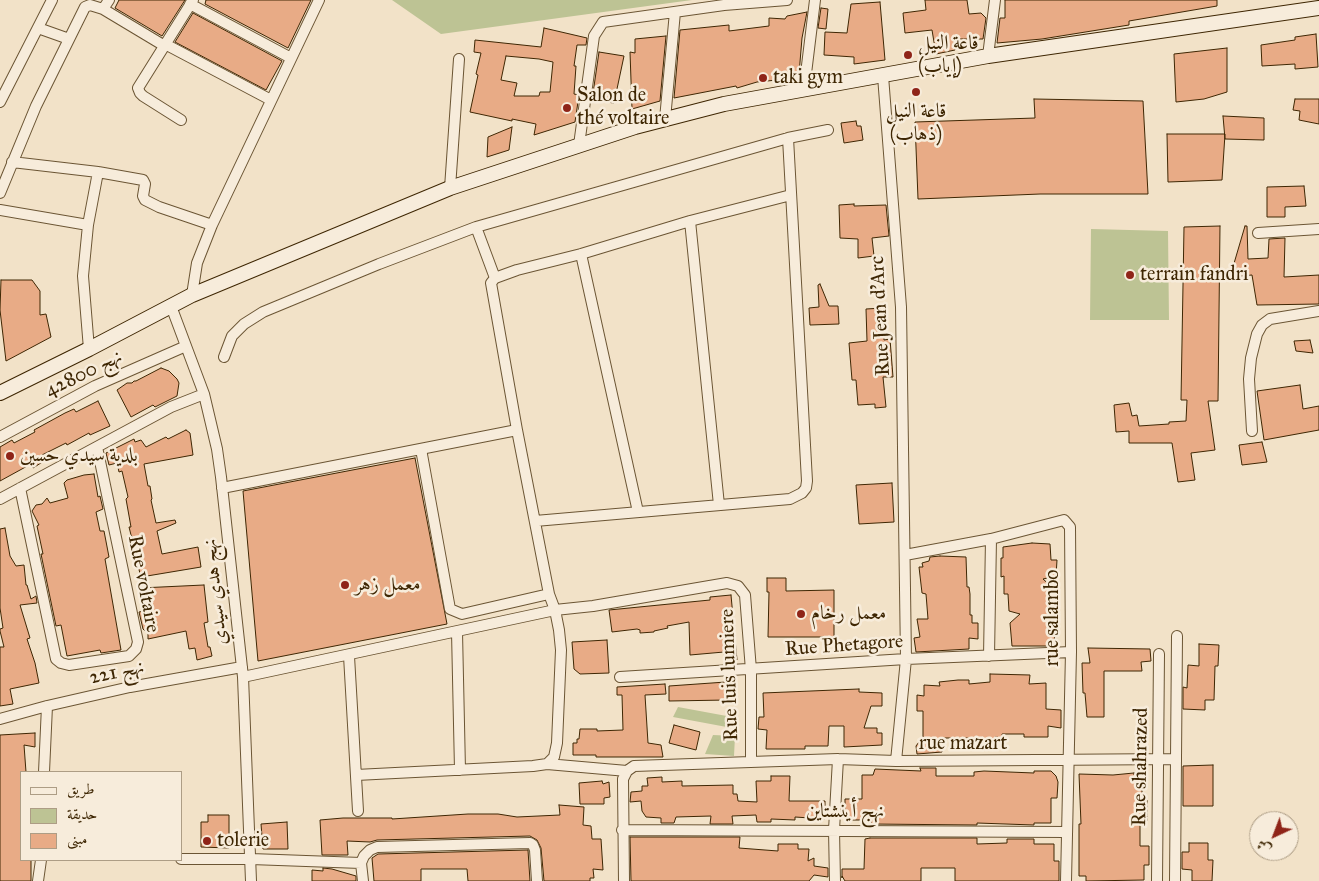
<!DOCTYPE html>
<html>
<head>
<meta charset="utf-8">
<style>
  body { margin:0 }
  #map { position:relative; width:1319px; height:881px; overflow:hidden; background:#f2e2c8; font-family:"IM FELL Great Primer",Amiri,serif }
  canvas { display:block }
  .legend { position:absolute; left:20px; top:771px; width:162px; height:90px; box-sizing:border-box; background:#f7ecdb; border:1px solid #ad9d85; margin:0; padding:6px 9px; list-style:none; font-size:15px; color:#3e2603 }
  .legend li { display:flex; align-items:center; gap:10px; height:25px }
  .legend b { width:25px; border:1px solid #ad9d85 }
  .north { position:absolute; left:1249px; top:811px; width:50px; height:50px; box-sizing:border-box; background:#f7ecdb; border:1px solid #ad9d85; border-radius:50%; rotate:223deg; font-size:14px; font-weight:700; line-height:20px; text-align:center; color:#3e2603 }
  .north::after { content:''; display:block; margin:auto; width:18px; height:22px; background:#8f2418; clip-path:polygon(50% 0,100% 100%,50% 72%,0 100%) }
</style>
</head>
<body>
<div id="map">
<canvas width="1319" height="881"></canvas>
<ul class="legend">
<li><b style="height:6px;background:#f7ecdb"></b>طريق</li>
<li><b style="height:14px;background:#bdc394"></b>حديقة</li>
<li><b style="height:14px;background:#e8ab86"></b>مبنى</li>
</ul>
<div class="north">ش</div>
</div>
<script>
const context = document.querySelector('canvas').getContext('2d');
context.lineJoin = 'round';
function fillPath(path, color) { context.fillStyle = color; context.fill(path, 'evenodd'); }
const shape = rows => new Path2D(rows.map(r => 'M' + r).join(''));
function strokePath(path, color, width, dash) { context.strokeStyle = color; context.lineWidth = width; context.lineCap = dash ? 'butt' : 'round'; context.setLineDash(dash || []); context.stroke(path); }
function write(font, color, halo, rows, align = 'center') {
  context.font = font + ' "IM FELL Great Primer",Amiri,serif'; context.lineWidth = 5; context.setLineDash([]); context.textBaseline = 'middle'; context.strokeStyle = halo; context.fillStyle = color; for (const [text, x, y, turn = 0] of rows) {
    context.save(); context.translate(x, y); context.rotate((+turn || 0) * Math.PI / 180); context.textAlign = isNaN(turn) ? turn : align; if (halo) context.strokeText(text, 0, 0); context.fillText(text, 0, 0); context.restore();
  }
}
fillPath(shape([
  [392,0,692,0,441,34],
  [1091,229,1168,231,1169,320,1090,320],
  [678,707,732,717,732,728,673,717],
  [713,735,735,736,734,756,705,754]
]), '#bdc394');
const building = shape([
  [119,0,185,0,162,36,115,8,119,0],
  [206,0,311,0,288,48,205,4,206,0],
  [925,0,967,0,969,14,981,13,986,18,983,39,954,39,955,50,936,54,932,30,905,33,903,13,926,10,925,0],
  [1005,0,1217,0,1217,6,1129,21,1129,25,1042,39,997,43,1000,18,1005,18,1005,0],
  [880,2,885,60,854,64,854,57,824,55,825,32,847,33,851,4,880,2],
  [821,8,828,9,826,29,818,28,821,8],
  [807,12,802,38,799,74,778,76,777,80,757,82,737,88,736,86,674,98,680,30,729,25,729,31,769,26,769,18,785,19,787,16,807,12],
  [193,13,282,61,266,90,175,42,193,13],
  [544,28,587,38,586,45,577,45,574,66,576,66,574,94,579,95,575,122,534,135,536,124,512,119,512,121,470,112,478,75,476,74,481,53,474,52,475,40,541,47,544,28],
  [506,56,539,59,553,62,550,92,540,92,539,96,514,96,517,83,501,80,506,56],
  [1316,34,1318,67,1295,69,1295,64,1262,66,1261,45,1295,40,1295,37,1316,34],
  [666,36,660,101,632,109,630,52,635,53,635,39,666,36],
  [1227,48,1227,92,1204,99,1176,102,1174,54,1227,48],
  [599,52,624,56,614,103,592,100,599,52],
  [1034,99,1143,101,1148,194,1040,194,918,199,915,122,1035,118,1034,99],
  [1295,99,1319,99,1319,124,1299,120,1300,111,1293,110,1295,99],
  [1223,116,1264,118,1264,140,1225,139,1223,116],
  [856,121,857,126,861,126,863,140,844,143,841,123,856,121],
  [512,127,509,150,487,157,488,137,512,127],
  [1167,134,1225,134,1222,180,1168,182,1167,134],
  [1304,186,1306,206,1285,207,1285,217,1267,217,1267,187,1304,186],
  [854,204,854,206,886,205,889,236,872,238,874,256,858,258,858,239,840,238,839,205,854,204],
  [1220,226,1218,401,1208,401,1215,450,1191,453,1195,480,1178,482,1172,443,1129,443,1129,431,1116,432,1114,405,1129,403,1132,416,1137,415,1139,426,1169,424,1169,422,1186,421,1187,400,1181,400,1184,227,1220,226],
  [1245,226,1247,226,1248,259,1268,258,1269,239,1285,238,1284,277,1319,275,1319,304,1257,305,1252,275,1230,277,1245,226],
  [1,280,32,280,40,291,40,315,46,314,51,337,6,361,0,310,1,280],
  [820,284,829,306,838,306,839,324,810,325,809,308,819,307,818,285,820,284],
  [883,308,884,340,890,339,893,377,883,377,886,407,875,408,875,404,858,405,856,380,852,380,849,343,867,341,866,309,883,308],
  [1310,340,1313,353,1296,351,1294,341,1310,340],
  [161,368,169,371,177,379,179,383,177,396,155,407,153,405,131,417,117,390,127,383,132,383,134,381,136,381,161,368],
  [1300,385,1303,409,1319,406,1319,430,1264,440,1257,391,1300,385],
  [98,401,110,426,90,435,89,433,67,445,66,443,42,455,44,461,33,468,31,464,0,481,0,447,12,440,14,443,35,432,34,430,65,413,74,409,76,412,98,401],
  [186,430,190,433,193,455,144,464,148,486,150,486,152,499,151,500,156,523,175,520,176,523,157,531,162,554,198,547,201,567,141,577,138,566,143,565,138,546,136,546,134,539,131,535,129,527,131,527,126,499,128,497,122,471,119,472,117,463,109,465,106,453,134,439,135,442,141,440,146,447,166,437,168,439,186,430],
  [1262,442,1267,462,1242,465,1239,445,1262,442],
  [415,458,447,624,258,661,243,491,415,458],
  [94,474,98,497,100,496,103,509,96,512,100,531,104,531,109,557,105,559,121,650,101,653,100,650,67,656,61,625,56,626,41,554,43,554,37,526,39,525,32,511,36,505,42,504,47,498,50,503,68,498,64,483,67,480,84,475,94,474],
  [892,483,894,522,859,524,856,485,892,483],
  [5,528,10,556,16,566,24,565,26,585,27,585,31,599,36,596,37,603,20,605,30,638,27,639,35,663,39,683,10,689,13,704,0,706,0,647,4,647,0,631,0,629,3,628,0,608,0,529,5,528],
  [1032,543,1050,544,1051,560,1057,560,1056,576,1043,579,1053,588,1052,613,1056,613,1054,646,1012,646,1010,623,1020,614,1009,611,1008,594,1004,594,1004,576,1001,577,1001,558,1003,558,1003,547,1032,543],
  [940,556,966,557,967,587,969,587,970,594,970,615,972,615,972,623,978,623,978,639,969,638,969,649,916,652,914,638,920,637,917,619,928,619,926,594,922,593,919,567,923,567,922,563,929,561,930,557,940,556],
  [767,578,786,578,786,591,834,590,834,637,768,637,769,592,767,592,767,578],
  [204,585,208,622,204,623,208,647,210,647,212,656,197,660,195,648,189,649,186,631,148,639,148,634,143,629,139,612,144,611,140,588,204,585],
  [731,595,737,660,725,661,724,652,690,655,689,622,667,626,668,628,654,631,654,632,640,633,640,630,637,629,612,632,609,610,710,600,710,597,731,595],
  [607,640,609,673,580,674,574,669,572,642,607,640],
  [1199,644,1219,645,1218,666,1215,666,1214,700,1205,700,1205,710,1183,709,1183,687,1187,688,1188,665,1199,666,1199,644],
  [1088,648,1150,649,1151,661,1141,662,1142,671,1104,671,1104,717,1087,717,1085,693,1083,693,1082,663,1090,663,1088,648],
  [990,674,1030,675,1029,684,1046,683,1046,709,1061,710,1061,728,1048,726,1048,737,1024,737,1024,734,1002,734,1002,738,995,737,995,750,979,750,979,738,943,738,942,752,917,754,916,746,919,742,923,742,923,711,917,711,917,695,924,696,924,685,940,686,939,682,958,680,969,680,969,684,990,682,990,674],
  [726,682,727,700,669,701,669,686,726,682],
  [665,684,666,694,645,695,648,743,661,745,663,757,596,757,596,755,573,755,573,743,577,743,577,739,579,739,580,729,597,729,597,731,623,730,622,695,617,695,617,687,665,684],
  [859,689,859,692,882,693,882,706,871,706,864,728,877,728,877,733,882,733,882,745,844,747,844,726,829,726,828,746,805,746,805,749,766,749,767,730,758,729,759,717,764,717,763,693,859,689],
  [674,725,700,732,696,750,669,743,674,725],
  [35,733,35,747,24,745,26,772,21,772,21,860,31,860,31,881,0,881,0,735,35,733],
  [1213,765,1213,806,1183,806,1183,766,1213,765],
  [920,768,936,768,936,776,974,776,974,772,984,771,1034,773,1034,771,1051,771,1056,776,1058,782,1057,798,1051,798,1051,823,1034,823,1034,825,977,823,977,825,871,824,871,820,845,820,845,799,862,799,862,775,873,775,875,769,921,771,920,768],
  [1134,773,1134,775,1142,776,1142,800,1147,800,1147,821,1140,821,1140,846,1149,846,1149,865,1144,865,1144,880,1086,881,1086,876,1079,876,1079,824,1081,824,1079,774,1113,775,1134,773],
  [771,776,790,776,789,801,825,801,825,819,795,817,795,820,771,819,771,822,757,822,756,815,732,816,733,824,710,824,711,816,676,817,674,823,661,823,661,818,646,817,642,811,641,801,630,802,631,792,642,791,642,786,648,786,647,778,662,777,662,782,682,781,682,786,733,785,733,794,737,794,738,801,757,802,756,781,771,781,771,776],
  [602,781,603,784,609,782,610,797,604,798,604,804,580,804,579,783,602,781],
  [559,805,584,807,583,825,591,826,592,839,601,839,603,870,593,869,594,878,590,878,590,881,544,881,541,848,537,840,530,836,377,840,370,842,347,841,348,855,322,855,320,820,343,818,392,818,392,819,468,814,498,814,517,817,560,815,559,805],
  [208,815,229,815,229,848,201,847,201,822,208,822,208,815],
  [287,822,288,849,263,849,261,824,287,822],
  [630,837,740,837,739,848,778,851,778,844,798,844,798,849,809,849,808,861,814,858,814,866,828,868,828,877,814,875,809,881,631,881,630,837],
  [870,838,977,838,977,844,1007,843,1007,839,1034,839,1034,844,1054,844,1054,861,1059,861,1059,881,955,881,955,868,921,868,921,881,845,881,842,876,842,878,842,869,864,869,865,839,870,838],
  [1189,843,1208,843,1208,860,1213,860,1212,881,1192,881,1192,870,1182,869,1182,852,1189,852,1189,843],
  [528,850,530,881,468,881,467,869,421,869,421,881,374,881,372,858,378,854,528,850],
  [323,868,332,869,356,876,356,881,312,881,312,870,323,871,323,868]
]);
fillPath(building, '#e8ab86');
strokePath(building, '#3e2603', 1);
const minor = shape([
  [109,0,103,9,163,45],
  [190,4,291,58],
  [38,28,69,39],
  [165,44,271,100],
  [988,56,995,0],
  [883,76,901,307,906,659,896,761],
  [804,90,815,0],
  [0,102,52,0],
  [665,119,675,12],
  [181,120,143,96,140,93,138,88,193,0],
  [579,145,594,36,603,22,724,5,787,0],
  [12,162,98,172,143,180,145,184,143,196,145,200,159,207,212,225],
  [450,188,459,59],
  [0,193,36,106,85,7,90,5,103,9],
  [0,210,88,225],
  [690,221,719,505],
  [476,227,495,278],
  [1258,233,1319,229],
  [581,254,638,512],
  [192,295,197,263,212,225,319,0],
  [171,306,204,394,217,449,221,477,243,677,251,881],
  [89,349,83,276,88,225,98,172],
  [224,357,232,336,244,324,263,312,379,264,476,227,788,138,828,130],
  [517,430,491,283,495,278,517,270,581,254,690,221,791,195],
  [1252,431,1249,379,1251,358,1257,334,1262,325,1270,319,1319,311],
  [0,437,95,386,186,346],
  [421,449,450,609,462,614,549,594],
  [20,488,56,659,61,663,69,665,129,656,136,649,138,642,97,447],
  [222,488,517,430,549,594,555,610,559,630,561,650,557,743,554,757,547,764,533,766,356,775],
  [0,499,171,407,204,394],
  [535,521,790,499,802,493,806,488,807,481,788,138],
  [905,555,991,539,1064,520,1070,527,1071,652,1066,881],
  [457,632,460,770],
  [349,656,358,811],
  [989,656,991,539],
  [243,677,555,610,593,606,727,583,738,586,745,595,751,670,751,762],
  [620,677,906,659,1071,652],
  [0,719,47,706,130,687,242,667],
  [547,764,627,771],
  [44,772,47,706],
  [622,830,1067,832],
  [181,859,251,859,361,863],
  [38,881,41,860],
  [363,881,361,863,364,856,370,850,377,847,530,843,533,845,535,850,537,881],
  [624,881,623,779,627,771,634,766,838,759,896,761,1176,759],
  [835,881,834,830,838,759],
  [1157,881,1159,654],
  [1175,881,1177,636]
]);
const secondary = shape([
  [0,393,89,349,192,295,450,188,635,127,724,104,988,56,1319,8]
]);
strokePath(minor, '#6b5534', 12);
strokePath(secondary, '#3e2603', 16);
strokePath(minor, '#f7ecdb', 10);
strokePath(secondary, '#f7ecdb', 14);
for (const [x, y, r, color] of [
  [908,55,5,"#8f2418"],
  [763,78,5,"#8f2418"],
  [916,92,5,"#8f2418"],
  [567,108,5,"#8f2418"],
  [1130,275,5,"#8f2418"],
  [10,456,5,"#8f2418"],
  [345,585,5,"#8f2418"],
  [801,614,5,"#8f2418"],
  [207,841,5,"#8f2418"]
]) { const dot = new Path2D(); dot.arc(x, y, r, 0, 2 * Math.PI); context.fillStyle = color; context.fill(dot); strokePath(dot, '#f7ecdb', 2); }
write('20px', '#3e2603', '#f7ecdb', [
  ["قاعة النيل",918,44],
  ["(إياب)",918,67],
  ["taki gym",773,78],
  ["Salon de",577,96],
  ["thé voltaire",577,119],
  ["قاعة النيل",916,112,"center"],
  ["(ذهاب)",916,135,"center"],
  ["terrain fandri",1140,275],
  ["بلدية سيدي حسين",20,456],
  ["معمل زهر",355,585],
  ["معمل رخام",811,614],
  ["tolerie",217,841]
], 'left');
write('20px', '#3e2603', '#f7ecdb', [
  ["Rue Jean d'Arc",881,316,-93],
  ["نهج 42800",84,374,-26],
  ["Rue voltaire",143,584,79],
  ["نهج هدي سيدي",216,592,-96],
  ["rue salambo",1053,618,-90],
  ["Rue Phetagore",844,646,-4],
  ["نهج 221",117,673,-12],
  ["Rue luis lumiere",730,675,-92],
  ["rue mazart",963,744],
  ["Rue shahrazed",1141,767,-89],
  ["نهج أينشتاين",845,812]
]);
</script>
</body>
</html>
